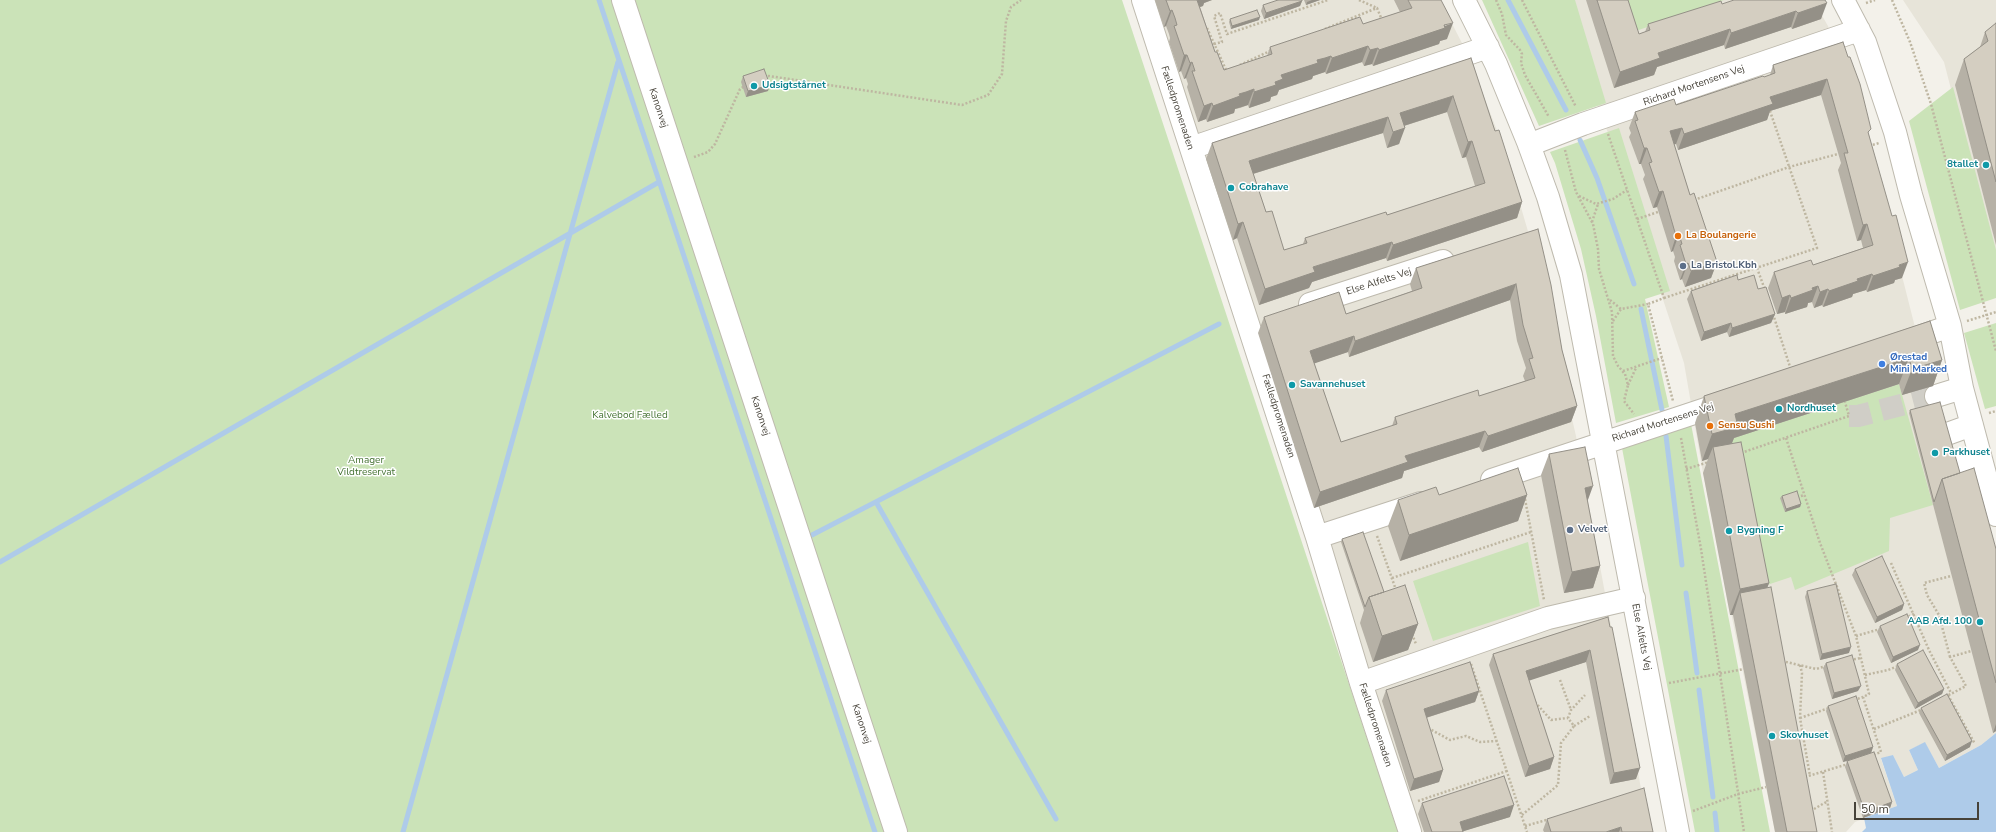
<!DOCTYPE html>
<html>
<head>
<meta charset="utf-8">
<style>
  body { margin:0 }
  #map { position:relative; width:1996px; height:832px; overflow:hidden; background:#f3f1ea; font-family:"Nunito Sans",sans-serif }
  canvas { display:block }
  .scale { position:absolute; left:1854px; top:802px; width:125px; height:18px; box-sizing:border-box; border:2px solid #464239; border-top:0; padding-left:5px; font-size:12px; line-height:14px; white-space:nowrap; color:#464239; -webkit-text-stroke:3px #fff; paint-order:stroke }
</style>
</head>
<body>
<div id="map">
<canvas width="1996" height="832"></canvas>
<div class="scale">50 m</div>
</div>
<script>
const context = document.querySelector('canvas').getContext('2d');
context.lineJoin = 'round';
function fillPath(path, color) { context.fillStyle = color; context.fill(path, 'evenodd'); }
const shape = rows => new Path2D(rows.map(r => 'M' + r).join(''));
function strokePath(path, color, width, dash) { context.strokeStyle = color; context.lineWidth = width; context.lineCap = dash ? 'butt' : 'round'; context.setLineDash(dash || []); context.stroke(path); }
function write(font, color, halo, rows, align = 'center') {
  context.font = font + ' "Nunito Sans",sans-serif'; context.lineWidth = 3; context.setLineDash([]); context.textBaseline = 'middle'; context.strokeStyle = halo; context.fillStyle = color; for (const [text, x, y, turn = 0] of rows) {
    context.save(); context.translate(x, y); context.rotate((+turn || 0) * Math.PI / 180); context.textAlign = isNaN(turn) ? turn : align; if (halo) context.strokeText(text, 0, 0); context.fillText(text, 0, 0); context.restore();
  }
}
fillPath(shape([
  [1153,0,1440,0,1467,53,1503,146,1532,245,1576,436,1649,832,1421,832],
  [1551,0,1813,0,1828,26,1860,110,1920,347,1996,609,1996,733,1981,745,1939,768,1925,743,1909,750,1918,770,1904,777,1893,755,1881,759,1897,806,1855,822,1846,832,1775,832,1703,473,1684,363,1600,109],
  [1903,0,1996,0,1996,264,1944,62]
]), '#e7e4d9');
fillPath(shape([
  [0,0,1122,0,1398,832,0,832],
  [1482,0,1575,0,1606,103,1539,126],
  [1623,0,1724,0,1633,32],
  [1953,87,1996,250,1996,298,1960,310,1909,121],
  [1619,128,1670,291,1645,299,1669,407,1616,423,1596,316,1581,249,1555,163,1550,152],
  [1996,323,1996,406,1985,409,1964,333],
  [1899,384,1933,505,1890,518,1889,551,1795,590,1791,577,1755,589,1726,440],
  [1691,424,1770,832,1695,832,1622,448],
  [1528,542,1540,606,1433,641,1413,581]
]), '#cbe3b8');
fillPath(shape([
  [1996,733,1996,832,1862,832,1866,828,1864,818,1897,806,1881,758,1893,755,1904,777,1918,770,1909,750,1925,742,1939,768,1981,745]
]), '#aecbe9');
strokePath(shape([
  [599,0,875,832],
  [1508,0,1566,110],
  [1580,140,1597,178,1634,284],
  [1641,309,1662,410],
  [1666,436,1682,565],
  [876,502,1056,819],
  [812,535,1219,324],
  [0,562,659,182],
  [1686,593,1697,673],
  [1699,690,1713,797],
  [1715,813,1717,832],
  [403,832,618,62]
]), '#aecbe9', 5);
strokePath(shape([
  [1849,416,1858,416,1936,396]
]), '#d0cec7', 22, [22, 11]);
const minor = shape([
  [623,0,896,832],
  [1143,0,1317,537,1361,683,1410,832],
  [1464,0,1496,64,1528,142,1548,197,1571,275,1678,832],
  [1843,0,1865,42,1895,132,1911,195,1950,326,1962,388,1996,515],
  [1529,145,1583,124,1859,30],
  [1191,148,1488,47],
  [1310,304,1443,261],
  [1905,342,1950,326],
  [1936,396,1962,388],
  [1947,434,1972,425],
  [1955,463,1980,457],
  [1492,480,1727,402],
  [1317,537,1421,503],
  [1361,683,1548,618,1634,598]
]);
strokePath(minor, '#bebaae', 24);
strokePath(shape([
  [1359,0,1377,8],
  [1496,0,1502,14,1506,35,1520,50,1522,54,1521,63,1525,75,1549,117],
  [1522,0,1576,107],
  [1892,0,1910,42,1931,104,1996,351],
  [1866,3,1875,0],
  [1207,28,1227,72],
  [1325,29,1377,8,1382,20],
  [1214,44,1222,42,1214,16,1220,13,1227,34,1328,0],
  [1240,65,1272,50],
  [764,77,769,76,962,105,988,95,1002,74,1006,21,1011,7,1021,0],
  [1608,134,1664,298,1648,304,1673,401],
  [1869,146,1879,143],
  [1565,150,1576,192,1593,224,1598,249,1599,269,1612,312,1613,356,1618,366,1625,374,1628,385,1624,401,1634,414],
  [694,157,708,152,715,144,740,89,746,85],
  [1579,196,1596,204,1613,199,1627,190],
  [1694,200,1789,167,1838,154],
  [1637,219,1658,212],
  [1592,222,1598,204],
  [1757,268,1765,290],
  [1664,298,1817,248,1770,111],
  [1610,300,1621,309,1648,304],
  [1773,314,1791,370],
  [1613,321,1621,309],
  [1967,321,1996,312],
  [1623,371,1662,358],
  [1628,385,1636,368],
  [1989,413,1996,411],
  [1681,438,1701,549,1744,832],
  [1786,438,1820,543,1856,636,1869,694,1863,697,1881,752,1873,755],
  [1741,453,1849,416,1845,402],
  [1686,469,1709,462],
  [1797,497,1805,495],
  [1525,499,1544,600],
  [1377,536,1396,590],
  [1891,563,1929,650,1951,693],
  [1392,578,1531,532],
  [1905,618,1914,614],
  [1412,634,1416,644],
  [1856,636,1880,629],
  [1950,657,1939,615,1927,595,1924,583,1951,576],
  [1850,660,1861,658],
  [1782,661,1816,669,1826,666],
  [1471,664,1527,832],
  [1800,665,1802,673,1800,718,1810,776],
  [1865,675,1888,670,1898,666],
  [1560,680,1571,710],
  [1669,683,1744,669],
  [1948,695,1975,744],
  [1945,697,1966,686,1950,657,1971,651],
  [1854,700,1863,697],
  [1535,702,1551,720,1568,718],
  [1800,718,1829,708],
  [1574,726,1590,716],
  [1428,728,1450,740,1466,736,1480,742,1497,741],
  [1874,729,1921,710],
  [1823,772,1832,832],
  [1805,777,1848,764],
  [1418,801,1507,771],
  [1814,809,1828,801],
  [1693,811,1738,794,1766,787],
  [1522,815,1558,785,1561,743,1574,726,1568,718,1571,710,1585,695],
  [1525,826,1550,819]
]), '#beb6a1', 2.5, [2, 2]);
strokePath(minor, '#fff', 22);
fillPath(shape([
  [1155,0,1212,0,1204,3,1203,6,1200,7,1215,52,1224,70,1267,56,1270,47,1363,24,1400,12,1394,0,1441,0,1447,39,1440,41,1439,44,1373,66,1372,64,1364,66,1362,62,1326,74,1325,72,1313,76,1312,79,1279,90,1277,95,1271,97,1270,101,1249,108,1248,105,1240,108,1235,109,1234,113,1207,122,1206,119,1198,122,1187,87,1188,84,1186,78,1184,79,1181,71,1179,72,1169,42,1170,38,1169,34,1166,26,1164,27],
  [1304,0,1320,0,1306,5],
  [1586,0,1628,0,1639,34,1645,32,1648,24,1722,4,1825,0,1821,19,1792,29,1791,27,1725,49,1724,45,1657,67,1654,75,1614,88],
  [1302,1,1300,6,1264,19,1261,11,1263,5],
  [1230,19,1259,20,1231,29,1229,22],
  [1996,23,1996,245,1955,85,1964,59,1980,47,1985,32],
  [1843,42,1869,135,1902,278,1895,280,1894,283,1867,292,1866,290,1853,294,1852,297,1823,307,1822,305,1814,308,1812,302,1808,303,1807,307,1785,314,1785,312,1777,314,1768,288,1774,272,1813,265,1863,248,1861,240,1857,241,1838,170,1841,163,1821,95,1770,111,1767,120,1678,150,1676,144,1674,144,1690,195,1717,262,1711,278,1685,287,1682,279,1680,280,1674,261,1675,257,1673,251,1671,252,1657,207,1653,208,1643,179,1645,175,1641,164,1639,164,1629,137,1631,133,1629,128,1635,112,1676,105,1764,77,1770,75,1773,65],
  [1471,58,1495,131,1522,202,1517,218,1387,261,1386,258,1312,282,1309,288,1259,305,1237,238,1233,240,1206,159,1212,143],
  [1447,112,1462,158,1466,157,1475,186,1387,215,1305,238,1303,244,1284,250,1266,212,1253,174,1383,133,1387,148,1399,144,1404,126],
  [743,76,768,91,746,97,741,82],
  [1538,229,1562,350,1577,406,1571,422,1482,452,1479,447,1404,471,1402,478,1314,508,1258,333,1264,317,1346,314,1412,291,1410,284,1416,268],
  [1510,300,1517,341,1526,368,1523,376,1525,381,1479,396,1395,417,1392,426,1341,442,1314,363,1348,352,1349,357],
  [1738,280,1758,289,1775,314,1771,323,1729,337,1727,332,1701,341,1687,299,1691,291],
  [1930,321,1942,360,1933,386,1902,395,1899,384,1734,438,1732,443,1769,583,1767,588,1817,832,1775,832,1733,615,1730,615,1703,473,1708,459,1702,461,1695,423,1704,396],
  [1910,410,1960,473,1996,549,1996,731,1993,733,1909,413],
  [1549,454,1587,500,1600,566,1593,588,1564,593,1541,475],
  [1439,495,1527,495,1518,521,1400,561,1388,526,1398,500],
  [1782,496,1801,504,1800,507,1785,512,1780,498],
  [1342,539,1384,592,1418,624,1408,650,1373,662,1360,623,1364,610,1341,542],
  [1855,569,1904,604,1902,610,1875,623,1852,575],
  [1807,591,1849,653,1820,660,1805,597],
  [1608,617,1636,779,1610,784,1586,662,1529,680,1554,757,1550,769,1525,777,1489,665,1493,654],
  [1880,626,1918,650,1891,663,1877,632],
  [1826,663,1858,691,1832,699,1823,668],
  [1897,664,1944,689,1942,694,1915,709,1895,670],
  [1386,690,1479,691,1475,702,1426,718,1443,770,1439,782,1410,791,1382,701],
  [1828,706,1873,747,1871,753,1892,802,1890,808,1863,818,1845,767,1847,761,1854,759,1843,762,1826,711],
  [1921,708,1970,747,1945,761,1919,713],
  [1422,803,1510,817,1463,831,1463,832,1424,832,1418,814],
  [1547,819,1653,832,1544,832,1543,830]
]), '#b6b1a6');
fillPath(shape([
  [1193,0,1212,0,1204,3,1203,6,1190,10],
  [1312,0,1320,0,1306,5,1307,2],
  [1302,1,1300,6,1264,19,1266,13],
  [1827,3,1821,19,1792,29,1798,13],
  [1172,10,1166,26,1164,27,1170,11],
  [1796,11,1791,27,1725,49,1731,33],
  [1260,17,1259,20,1231,29,1232,26],
  [1453,23,1447,39,1440,41,1439,44,1373,66,1379,50],
  [1730,29,1724,45,1657,67,1654,75,1614,88,1620,72,1658,53],
  [1368,46,1362,62,1326,74,1332,58],
  [1378,48,1372,64,1364,66,1370,50],
  [1184,55,1187,55,1181,71,1179,72],
  [1331,56,1325,72,1313,76,1312,79,1279,90,1277,95,1271,97,1270,101,1249,108,1254,92,1275,82,1281,75,1317,60],
  [1192,62,1186,78,1184,79,1190,63],
  [1827,79,1821,95,1770,111,1767,120,1678,150,1684,134,1770,97],
  [770,85,768,91,746,97,748,91],
  [1254,89,1248,105,1235,109,1234,113,1207,122,1213,106,1239,94],
  [1453,96,1447,112,1394,129,1400,113],
  [1212,103,1206,119,1198,122,1204,106],
  [1388,117,1383,133,1243,177,1249,161],
  [1405,128,1399,144,1387,148,1393,132],
  [1682,128,1676,144,1664,148,1670,131],
  [1472,141,1466,157,1462,158,1468,142],
  [1644,148,1647,148,1641,164,1639,164],
  [1663,191,1657,207,1653,208,1659,192],
  [1522,202,1517,218,1387,261,1393,245],
  [1243,222,1237,238,1233,240,1238,224],
  [1867,224,1861,240,1857,241,1863,225],
  [1679,234,1673,251,1671,252,1676,236],
  [1392,242,1386,258,1312,282,1309,288,1259,305,1265,289,1313,267],
  [1717,262,1711,278,1685,287,1691,271],
  [1908,262,1902,278,1895,280,1894,283,1867,292,1873,276,1899,265],
  [1688,263,1682,279,1680,280,1686,264],
  [1872,274,1866,290,1853,294,1852,297,1823,307,1829,291,1857,279],
  [1516,284,1510,300,1349,357,1355,341],
  [1818,286,1812,302,1808,303,1807,307,1785,314,1791,298,1812,288],
  [1828,289,1822,305,1814,308,1820,292],
  [1790,295,1785,312,1777,314,1782,298],
  [1775,314,1771,323,1729,337,1732,328],
  [1731,323,1727,332,1701,341,1704,332],
  [1354,336,1348,352,1304,367,1310,351],
  [1909,358,1899,384,1734,438,1728,453,1713,447,1708,459,1702,461,1712,434,1735,414],
  [1942,360,1933,386,1902,395,1912,369],
  [1577,406,1571,422,1482,452,1488,436],
  [1485,431,1479,447,1404,471,1402,478,1314,508,1320,492,1405,456],
  [1593,486,1585,508,1585,488],
  [1527,495,1518,521,1400,561,1409,535],
  [1801,504,1800,507,1785,512,1786,509],
  [1600,566,1593,588,1564,593,1572,572],
  [1769,583,1759,610,1740,593,1733,615,1730,615,1740,589],
  [1904,604,1902,610,1875,623,1877,617],
  [1418,624,1408,650,1373,662,1382,636],
  [1920,645,1918,650,1891,663,1893,657],
  [1851,647,1849,653,1820,660,1822,654],
  [1590,650,1586,662,1522,683,1526,671],
  [1861,686,1858,691,1832,699,1834,693],
  [1944,689,1942,694,1915,709,1918,703],
  [1479,691,1475,702,1419,720,1424,709],
  [1996,724,1996,731,1993,733],
  [1972,741,1970,747,1945,761,1947,755],
  [1873,747,1871,753,1843,762,1845,756],
  [1554,757,1550,769,1525,777,1529,766],
  [1640,768,1636,779,1610,784,1614,773],
  [1443,770,1439,782,1410,791,1414,779],
  [1892,802,1890,808,1863,818,1865,812],
  [1514,805,1510,817,1461,832,1460,822],
  [1621,827,1619,832,1606,832]
]), '#949087');
const building = shape([
  [1166,0,1197,0,1215,52,1217,52,1224,70,1272,54,1270,47,1360,17,1363,24,1412,8,1408,0,1441,0,1453,23,1444,25,1445,28,1379,50,1378,48,1370,50,1368,46,1332,58,1331,56,1325,58,1317,60,1318,63,1281,75,1283,79,1275,82,1276,85,1254,92,1254,89,1246,92,1239,94,1240,96,1213,106,1212,103,1204,106,1192,71,1195,71,1192,62,1190,63,1187,55,1184,55,1174,26,1177,25,1175,18,1172,10,1170,11,1166,0],
  [1278,0,1302,0,1302,1,1266,13,1263,5,1278,0],
  [1597,0,1628,0,1639,34,1650,30,1648,24,1721,1,1722,4,1734,0,1825,0,1827,3,1798,13,1796,11,1731,33,1730,29,1658,53,1660,58,1620,72,1597,0],
  [1257,10,1260,17,1232,26,1230,19,1257,10],
  [1996,23,1996,182,1964,59,1988,41,1985,32,1996,23],
  [1843,42,1848,57,1850,57,1860,84,1871,129,1868,132,1892,216,1896,215,1908,262,1899,265,1900,267,1873,276,1872,274,1857,279,1858,281,1829,291,1828,289,1820,292,1818,286,1812,288,1813,290,1791,298,1790,295,1782,298,1774,272,1811,260,1813,265,1873,245,1867,224,1863,225,1844,153,1848,153,1827,79,1770,97,1773,104,1684,134,1682,128,1670,131,1690,195,1694,193,1717,262,1691,271,1688,263,1686,264,1680,245,1682,244,1679,234,1676,236,1663,191,1659,192,1649,163,1652,162,1647,148,1644,148,1635,121,1638,120,1635,112,1674,99,1676,105,1763,76,1764,77,1775,73,1773,65,1843,42],
  [1471,58,1495,131,1499,130,1522,202,1393,245,1392,242,1313,267,1315,272,1265,289,1243,222,1238,224,1212,143,1471,58],
  [1453,96,1468,142,1472,141,1485,183,1387,215,1386,212,1305,238,1307,243,1284,250,1272,211,1266,212,1249,161,1388,117,1393,132,1405,128,1400,113,1453,96],
  [764,69,770,85,748,91,743,76,764,69],
  [1538,229,1551,285,1562,350,1577,406,1488,436,1485,431,1405,456,1408,462,1320,492,1264,317,1339,292,1346,314,1422,288,1416,268,1538,229],
  [1516,284,1523,325,1533,358,1529,359,1535,378,1479,396,1478,390,1395,417,1397,424,1341,442,1310,351,1354,336,1355,341,1516,284],
  [1737,275,1738,280,1754,275,1758,289,1766,287,1775,314,1732,328,1731,323,1704,332,1691,291,1737,275],
  [1930,321,1942,360,1912,369,1909,358,1735,414,1738,427,1712,434,1704,396,1930,321],
  [1940,402,1960,473,1942,479,1934,502,1910,410,1940,402],
  [1741,442,1769,583,1740,589,1713,447,1741,442],
  [1585,447,1593,486,1585,488,1600,566,1572,572,1549,454,1585,447],
  [1518,468,1527,495,1409,535,1398,500,1436,487,1439,495,1518,468],
  [1974,468,1996,549,1996,683,1942,479,1974,468],
  [1797,491,1801,504,1786,509,1782,496,1797,491],
  [1363,532,1384,592,1369,597,1365,607,1342,539,1363,532],
  [1882,556,1904,604,1877,617,1855,569,1882,556],
  [1836,584,1851,647,1822,654,1807,591,1836,584],
  [1405,585,1418,624,1382,636,1369,597,1405,585],
  [1771,587,1817,832,1787,832,1740,593,1771,587],
  [1907,614,1920,645,1893,657,1880,626,1907,614],
  [1608,617,1610,627,1612,627,1640,768,1614,773,1590,650,1526,671,1554,757,1529,766,1493,654,1608,617],
  [1923,650,1944,689,1918,703,1897,664,1923,650],
  [1852,655,1861,686,1834,693,1826,663,1852,655],
  [1470,662,1479,691,1424,709,1443,770,1414,779,1386,690,1470,662],
  [1947,694,1972,741,1947,755,1921,708,1947,694],
  [1856,696,1873,747,1845,756,1828,706,1856,696],
  [1874,752,1892,802,1865,812,1847,761,1874,752],
  [1504,776,1514,805,1460,822,1463,832,1432,832,1422,803,1504,776],
  [1644,788,1653,832,1622,832,1621,827,1606,832,1551,832,1547,819,1644,788]
]);
fillPath(building, '#d4cec1');
strokePath(building, '#949087', 1);
for (const [x, y, r, color] of [
  [754,86,4,"#0f9aa8"],
  [1986,165,4,"#0f9aa8"],
  [1231,188,4,"#0f9aa8"],
  [1678,236,4,"#e8710a"],
  [1683,266,4,"#5c6f8a"],
  [1882,364,4,"#3f7fe0"],
  [1292,385,4,"#0f9aa8"],
  [1779,409,4,"#0f9aa8"],
  [1710,426,4,"#e8710a"],
  [1935,453,4,"#0f9aa8"],
  [1570,530,4,"#5c6f8a"],
  [1729,531,4,"#0f9aa8"],
  [1980,622,4,"#0f9aa8"],
  [1772,736,4,"#0f9aa8"]
]) { const dot = new Path2D(); dot.arc(x, y, r, 0, 2 * Math.PI); context.fillStyle = color; context.fill(dot); strokePath(dot, '#fff', 1.5); }
write('bold 10px', '#0d838f', '#fff', [
  ["Udsigtstårnet",762,86],
  ["8tallet",1978,165,"right"],
  ["Cobrahave",1239,188],
  ["Savannehuset",1300,385],
  ["Nordhuset",1787,409],
  ["Parkhuset",1943,453],
  ["Bygning F",1737,531],
  ["AAB Afd. 100",1972,622,"right"],
  ["Skovhuset",1780,736]
], 'left');
write('10px', '#464239', '#fff', [
  ["Richard Mortensens Vej",1694,86,-19],
  ["Kanonvej",658,108,72],
  ["Fælledpromenaden",1177,108,72],
  ["Else Alfelts Vej",1379,282,-18],
  ["Kanonvej",760,416,72],
  ["Fælledpromenaden",1278,416,72],
  ["Richard Mortensens Vej",1663,423,-18],
  ["Else Alfelts Vej",1641,637,79],
  ["Kanonvej",861,724,72],
  ["Fælledpromenaden",1375,725,72]
]);
write('bold 10px', '#c56008', '#fff', [
  ["La Boulangerie",1686,236],
  ["Sensu Sushi",1718,426]
], 'left');
write('bold 10px', '#4e5e75', '#fff', [
  ["La Bristol.Kbh",1691,266],
  ["Velvet",1578,530]
], 'left');
write('bold 10px', '#366cbe', '#fff', [
  ["Ørestad",1890,358],
  ["Mini Marked",1890,370]
], 'left');
write('10px', '#447232', '#fff', [
  ["Kalvebod Fælled",630,416],
  ["Amager",366,461],
  ["Vildtreservat",366,473]
]);
</script>
</body>
</html>
